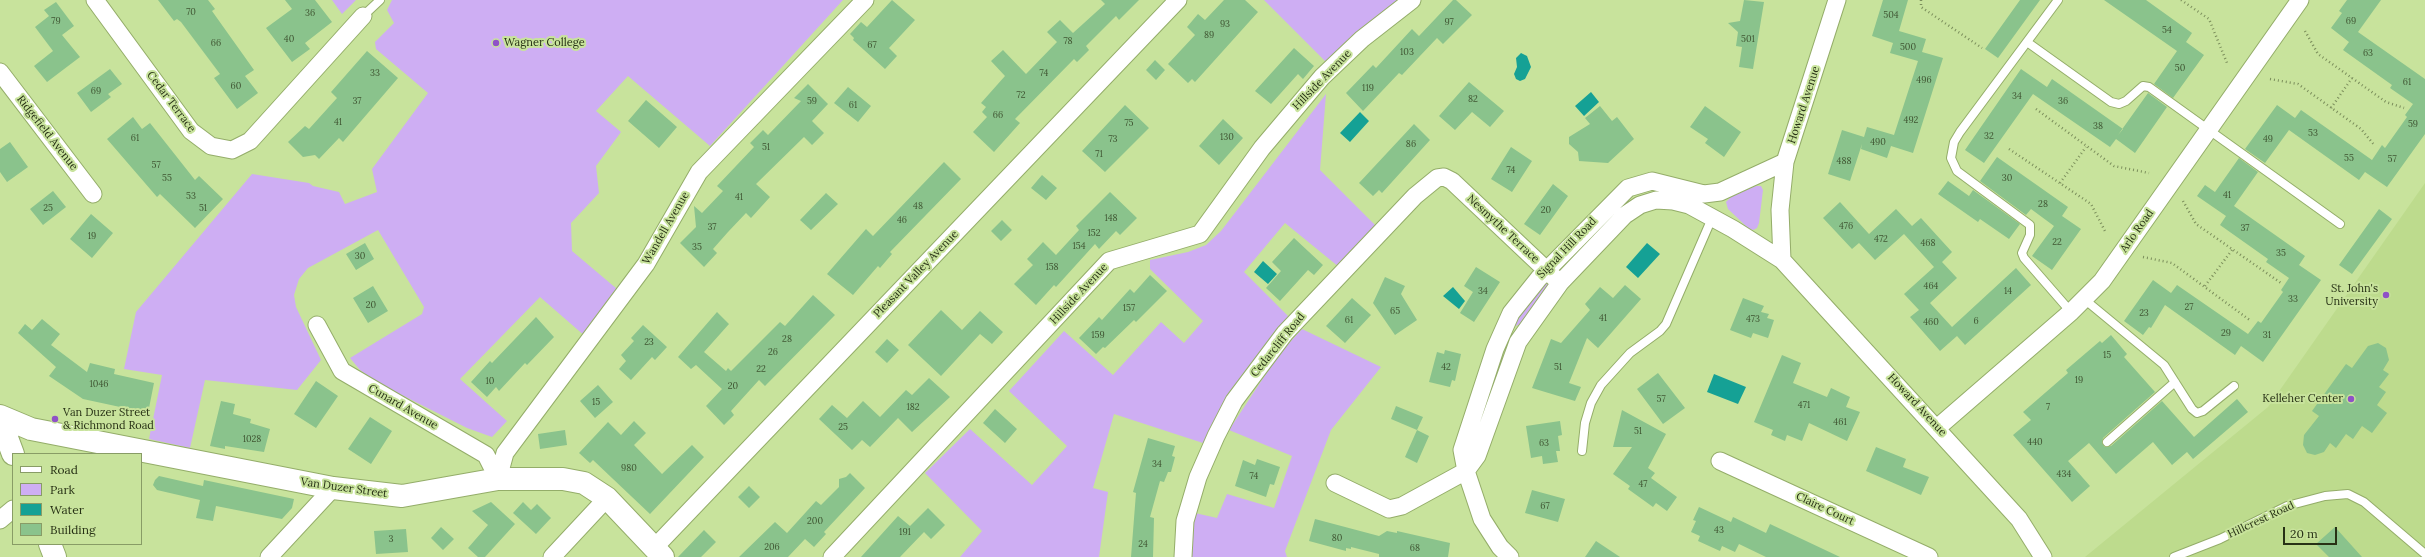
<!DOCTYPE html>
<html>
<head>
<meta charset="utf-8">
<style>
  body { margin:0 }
  #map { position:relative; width:2425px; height:557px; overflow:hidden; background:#c8e39c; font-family:Lora,serif }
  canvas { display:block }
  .legend { position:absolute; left:12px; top:453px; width:130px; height:92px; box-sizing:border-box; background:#c8e39c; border:1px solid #889c66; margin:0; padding:5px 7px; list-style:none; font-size:12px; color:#273115 }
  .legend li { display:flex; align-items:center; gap:8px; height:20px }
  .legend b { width:20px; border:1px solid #889c66 }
  .scale { position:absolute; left:2283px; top:527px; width:54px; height:18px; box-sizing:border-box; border:2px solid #273115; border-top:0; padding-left:5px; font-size:12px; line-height:14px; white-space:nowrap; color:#273115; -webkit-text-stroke:3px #c8e39c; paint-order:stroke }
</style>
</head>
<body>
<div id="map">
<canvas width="2425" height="557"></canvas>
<ul class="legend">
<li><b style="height:5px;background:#fff"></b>Road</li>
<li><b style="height:11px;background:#ceaef3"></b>Park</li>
<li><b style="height:11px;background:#15a195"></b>Water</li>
<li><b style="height:11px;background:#8ac38c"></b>Building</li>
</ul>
<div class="scale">20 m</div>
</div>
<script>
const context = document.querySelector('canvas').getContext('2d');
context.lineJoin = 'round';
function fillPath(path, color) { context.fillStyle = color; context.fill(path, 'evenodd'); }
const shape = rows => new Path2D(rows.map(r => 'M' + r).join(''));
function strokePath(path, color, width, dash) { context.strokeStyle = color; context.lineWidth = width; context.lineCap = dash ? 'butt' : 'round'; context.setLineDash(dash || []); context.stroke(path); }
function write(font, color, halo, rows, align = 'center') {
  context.font = font + ' Lora,serif'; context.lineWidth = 4; context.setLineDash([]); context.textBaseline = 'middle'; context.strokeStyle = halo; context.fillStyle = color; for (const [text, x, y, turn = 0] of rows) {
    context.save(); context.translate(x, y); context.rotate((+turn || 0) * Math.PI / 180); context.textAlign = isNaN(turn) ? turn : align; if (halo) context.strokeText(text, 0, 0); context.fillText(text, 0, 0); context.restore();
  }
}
fillPath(shape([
  [2425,183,2425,557,2085,557,2268,407]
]), '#bddb8d');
fillPath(shape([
  [332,0,356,0,342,14],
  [392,0,843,0,710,146,628,76,596,111,621,132,596,166,599,193,571,223,572,251,617,289,586,337,540,297,460,379,507,421,492,437,467,428,378,383,360,370,350,358,422,314,424,307,378,230,308,268,299,279,294,295,296,307,321,360,297,390,205,380,190,448,149,439,162,375,124,369,136,312,252,174,309,183,313,186,339,192,345,204,377,192,372,169,428,93,376,49,375,42,394,23,387,10],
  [1264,0,1398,0,1362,30,1329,65],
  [1326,94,1320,170,1377,227,1339,267,1285,223,1244,272,1290,318,1230,394,1203,443,1114,414,1093,488,1108,492,1099,557,960,557,982,531,925,473,970,429,1032,485,1067,446,1009,391,1064,331,1113,375,1161,322,1184,343,1203,321,1150,269,1150,260,1188,252,1206,245,1221,231],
  [1756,186,1761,186,1763,190,1759,223,1757,228,1753,230,1748,228,1728,209,1726,202,1734,194],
  [1542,281,1550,283,1548,288,1520,324,1513,327,1512,322],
  [1302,329,1381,367,1331,430,1285,551,1287,557,1190,557,1189,542,1195,513,1217,518,1227,494,1274,508,1292,456,1229,430,1279,354]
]), '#ceaef3');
fillPath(shape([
  [1521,53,1527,56,1531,67,1525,79,1520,81,1516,79,1514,74,1517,67,1516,58],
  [1591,92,1599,102,1584,116,1575,106],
  [1360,112,1369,121,1350,142,1340,133],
  [1647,243,1660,254,1638,278,1626,267],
  [1263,261,1277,274,1268,284,1254,272],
  [1453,287,1465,301,1459,309,1443,296],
  [1714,374,1746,387,1738,404,1707,392]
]), '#15a195');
fillPath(shape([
  [158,0,208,0,215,9,212,11,254,70,245,76,258,93,237,109,214,78,220,74,181,22,177,19,174,21],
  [285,0,315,0,332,22,305,43,310,49,292,62,266,28,292,9],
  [892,0,915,20,889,48,897,56,885,69,853,40,854,38,850,34,861,22,867,27],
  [1101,0,1139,0,1119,20,1116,16,1086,46,1089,50,1077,62,1074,59,1015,119,1020,123,994,152,973,132,987,117,982,112,986,107,981,103,1005,76,991,61,1003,50,1026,74,1057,42,1047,32,1060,20,1073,33,1105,4],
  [1224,0,1245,0,1258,12,1195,82,1192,79,1188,83,1168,64,1195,35,1187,27,1198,14,1205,20],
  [1453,0,1456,0,1472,15,1443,44,1437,38,1402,75,1399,73,1363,111,1346,93,1373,65,1376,68,1412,29,1419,36],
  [1744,0,1764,2,1753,69,1739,67,1742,47,1736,46,1738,32,1728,23,1740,21],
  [1883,0,1908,0,1899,31,1926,39,1922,52,1943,58,1913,153,1891,146,1887,158,1861,149,1862,144,1850,181,1828,174,1842,130,1864,137,1867,127,1894,135,1918,61,1890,53,1893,43,1872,36],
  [2020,0,2040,0,1998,58,1985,49],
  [2104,0,2146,0,2192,33,2186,42,2204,55,2173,98,2154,84,2177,51],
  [2347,0,2381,0,2358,32,2425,79,2425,134,2387,187,2365,172,2359,180,2289,130,2265,163,2245,149,2277,105,2295,118,2301,110,2372,160,2382,145,2385,148,2407,117,2405,115,2413,104,2390,88,2392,85,2343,50,2349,42,2331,28,2342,13,2339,11],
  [56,2,74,26,62,35,80,57,47,82,34,66,53,51,35,27,49,16,44,10],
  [1294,48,1314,66,1303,79,1298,74,1271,104,1255,91],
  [367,51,398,78,343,142,339,138,319,159,315,155,303,157,288,142,305,126,309,129,337,98,331,92],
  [1155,60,1165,70,1156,80,1146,70],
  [110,69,122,84,108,94,111,97,91,112,77,93],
  [2021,69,2047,87,2052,79,2123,129,2118,135,2148,93,2167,107,2135,153,2116,139,2110,147,2033,94,1984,163,1965,150],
  [1469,82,1504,111,1490,127,1472,112,1455,130,1439,116],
  [808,84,828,104,812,121,824,133,812,145,804,137,756,184,770,197,751,218,746,213,728,232,713,249,717,253,704,267,680,243,696,227,694,206,702,213,723,191,717,186,754,147,750,143,763,130,768,135,801,101,794,98],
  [848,87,871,106,858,122,834,103],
  [646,100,677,127,659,148,628,121],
  [1125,105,1149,128,1105,172,1082,151],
  [1600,106,1612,121,1617,117,1634,139,1608,163,1579,161,1578,152,1569,144,1569,137,1590,124,1585,118],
  [1705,106,1741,132,1724,157,1705,143,1708,139,1690,127],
  [133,117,142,129,150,123,195,180,199,176,223,199,195,228,160,194,157,197,107,139],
  [1223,119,1243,138,1219,165,1199,146],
  [1414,124,1430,140,1382,193,1379,190,1373,196,1359,183],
  [10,142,28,167,7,182,0,172,0,149],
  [1511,147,1532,161,1512,192,1491,179],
  [1997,157,2068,207,2062,216,2081,229,2052,270,2032,256,2054,226,2031,209,2026,215,1980,181],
  [2239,158,2258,172,2234,206,2305,256,2299,265,2321,280,2263,362,2241,346,2235,355,2165,305,2151,328,2149,327,2143,335,2124,321,2153,280,2171,293,2177,285,2248,334,2258,321,2261,323,2283,292,2281,290,2289,278,2266,262,2268,259,2220,225,2226,216,2197,196,2205,185,2215,192],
  [944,162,961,179,890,252,892,254,880,268,878,266,853,295,827,274,866,229,873,236],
  [1042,175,1057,188,1046,200,1031,188],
  [1948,181,1969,196,1973,190,2020,224,2009,239,1980,219,1978,222,1938,194],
  [1553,184,1568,196,1540,235,1524,224],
  [53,191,66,207,43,225,30,209],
  [1110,192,1137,218,1120,235,1116,231,1099,249,1095,244,1056,287,1054,285,1036,305,1014,284,1033,265,1027,259,1043,242,1056,255,1079,230,1076,226],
  [826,193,838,204,811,230,800,220],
  [1840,202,1869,234,1896,209,1912,226,1921,218,1952,252,1942,262,1957,278,1930,303,1952,327,2016,268,2031,285,1965,345,1957,336,1940,351,1910,317,1919,310,1904,294,1934,267,1904,234,1875,260,1859,243,1852,249,1823,218],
  [2379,209,2392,219,2352,274,2339,265],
  [91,214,113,233,92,258,70,239],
  [1002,220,1012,230,1001,241,991,231],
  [1294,238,1323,265,1314,275,1308,270,1280,301,1266,288,1281,271,1272,262],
  [365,243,374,259,356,270,346,254],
  [1476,267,1500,282,1474,322,1460,313,1473,292,1464,286],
  [1150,275,1167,291,1136,322,1134,320,1105,348,1103,347,1096,354,1079,338,1099,317,1102,320,1130,289,1134,293],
  [1385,277,1405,286,1401,294,1417,320,1395,335,1373,303],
  [1625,285,1641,299,1598,348,1587,338,1569,383,1581,387,1575,401,1532,388,1551,339,1561,343,1590,310,1585,304,1600,287,1613,298],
  [373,286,388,311,368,323,353,298],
  [813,295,835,315,765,386,759,380,731,411,734,415,724,425,706,406,722,389,696,365,691,369,678,357,717,312,729,324,704,352,726,371,728,368,731,371,780,322,785,326],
  [1352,298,1371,315,1345,343,1326,326],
  [1743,298,1764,306,1761,312,1769,314,1767,318,1774,320,1768,338,1753,333,1751,338,1730,330],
  [941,310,962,330,980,311,1003,332,992,344,980,334,941,376,908,345],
  [536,317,554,337,527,365,525,363,499,391,496,387,487,397,471,382,490,361,492,363],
  [42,319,60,334,51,345,87,372,90,363,115,369,114,374,154,383,148,413,83,399,49,376,56,367,18,333,25,324,32,330],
  [643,325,667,347,655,360,652,357,631,380,619,369,626,361,621,355,634,341,631,338],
  [2111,335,2127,354,2124,357,2155,392,2103,438,2102,443,2105,447,2111,446,2162,401,2194,437,2237,399,2248,412,2193,459,2187,452,2172,465,2153,442,2116,474,2089,443,2068,461,2090,486,2072,502,2013,435,2031,420,2023,412,2068,373,2066,370,2100,341,2102,343],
  [887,339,899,350,887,363,875,352],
  [2378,343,2386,348,2389,360,2383,370,2389,374,2379,387,2386,392,2377,405,2387,413,2372,433,2362,426,2353,439,2346,434,2336,448,2330,443,2324,452,2315,455,2307,453,2303,445,2304,435,2319,416,2312,411,2346,364,2352,368,2368,346],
  [1445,350,1461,354,1455,381,1452,380,1450,387,1429,382,1437,352,1444,354],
  [1782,355,1801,363,1793,383,1827,397,1831,388,1850,397,1846,407,1860,412,1847,441,1809,423,1802,441,1787,435,1785,441,1771,435,1773,430,1754,422],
  [1658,373,1685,408,1663,424,1637,389],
  [929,378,950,397,912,432,898,418,870,447,862,440,852,450,819,419,832,405,847,418,863,401,880,417,906,390,912,395],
  [316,381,338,396,316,428,294,414],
  [598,385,613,402,595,418,580,401],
  [221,401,235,404,233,414,251,419,250,423,270,429,264,452,225,446,225,449,210,446],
  [1396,406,1423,417,1417,430,1391,419],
  [995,409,1017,429,1005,443,983,423],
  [1622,410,1666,434,1648,468,1655,473,1651,478,1677,497,1667,511,1656,503,1653,507,1628,489,1630,486,1613,474,1632,447,1613,447],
  [370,417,392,431,371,464,348,449],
  [634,421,646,433,634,445,662,474,692,445,704,457,650,514,593,460,590,463,579,453,608,422,621,435],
  [1560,421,1562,435,1558,436,1560,451,1556,451,1558,462,1543,464,1542,456,1531,458,1526,426],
  [565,430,567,445,540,449,538,434],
  [1417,430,1429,436,1417,463,1405,457],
  [1148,438,1175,446,1172,456,1175,457,1171,472,1168,472,1164,482,1160,481,1150,517,1154,518,1153,557,1131,557,1136,493,1133,492],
  [1876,447,1906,459,1903,467,1929,477,1921,495,1866,471],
  [1257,459,1280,467,1274,485,1270,484,1266,497,1235,486,1243,460,1255,465],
  [850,473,865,488,824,532,826,534,814,547,805,539,788,557,739,557,775,522,787,533,816,501,821,505,839,487,839,479,846,477],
  [159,476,203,486,204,480,294,499,292,508,282,519,216,506,213,521,196,518,200,500,157,490,153,485,155,480],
  [749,486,760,497,749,508,738,497],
  [1532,490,1565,499,1558,522,1525,513],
  [491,502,515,524,485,557,478,557,468,548,488,525,472,511],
  [523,502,531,510,537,504,551,518,536,534,513,513],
  [1699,507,1731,522,1733,517,1766,533,1770,524,1840,557,1766,557,1739,544,1735,552,1722,546,1720,551,1698,541,1700,536,1691,532,1696,521,1693,520],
  [928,508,945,525,931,539,924,532,900,557,861,557,898,516,910,526],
  [1315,519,1379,536,1387,531,1397,533,1397,531,1450,543,1448,557,1379,557,1379,554,1351,547,1351,549,1346,548,1346,551,1309,541],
  [441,527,454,539,443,550,431,538],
  [2335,527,2362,557,2329,557,2316,544],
  [406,529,408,552,376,554,374,531],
  [704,530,716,542,701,557,678,557],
  [1596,541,1620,557,1585,557]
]), '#8ac38c');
const lane = shape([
  [2058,0,1960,132,1954,142,1951,158,1957,171,2030,225,2030,235,2022,253,2024,258,2071,312],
  [363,16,380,0],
  [2027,42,2111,102,2119,104,2126,101,2143,86,2149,87,2340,224],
  [2084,299,2164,365,2192,409,2197,413,2203,411,2234,386],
  [2107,442,2175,382],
  [1582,451,1585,423,1591,403,1601,385,1630,353,1660,331,1666,324,1712,218],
  [2174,557,2220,539,2287,506,2325,496,2348,494,2364,502,2425,554]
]);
const street = shape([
  [95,0,191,131,211,146,232,150,250,141,363,16],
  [1837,0,1785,162,1780,210,1782,260,2019,519,2043,557],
  [0,72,93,194],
  [317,325,342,371,486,455,498,479],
  [1937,428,2071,312,2102,281,2300,0],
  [1720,461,1929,557],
  [498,479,505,453,646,264,699,172,865,0],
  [1335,483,1389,509,1402,506,1466,471,1462,450,1495,349,1511,313,1539,278,1628,188,1652,181,1704,194,1720,192,1785,162],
  [0,520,13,509],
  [655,547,1178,0],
  [269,557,333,488],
  [552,557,607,498],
  [832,557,1109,261,1200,234,1262,148,1322,77,1362,39,1412,0],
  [1183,557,1185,521,1198,477,1216,436,1234,401,1285,333,1415,196,1437,178,1444,177,1452,181,1560,283],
  [1510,557,1500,547,1482,519,1466,471,1477,456,1518,342,1560,283,1625,215,1640,205,1656,200,1673,201,1689,205,1733,229,1782,260]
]);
const secondary = shape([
  [0,416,31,429,333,488,402,496,498,479,563,479,584,483,607,498,663,557],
  [0,419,13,454],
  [50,544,55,557]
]);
strokePath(lane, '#94ad69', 10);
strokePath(street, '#94ad69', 19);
strokePath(secondary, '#94ad69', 24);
strokePath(shape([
  [1921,0,1921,7,1982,48],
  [2181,0,2209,19,2227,63],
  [2305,31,2318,54,2386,102,2404,108],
  [2270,79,2298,84,2361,129,2375,146],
  [2331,108,2352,78],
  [2036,109,2114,166,2149,173],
  [2009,149,2091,204,2106,233],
  [2060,183,2086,147],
  [2183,201,2196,224,2281,283],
  [2143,257,2172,263,2251,321],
  [2205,286,2232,250]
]), '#7b8e5b', 2.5, [1, 3]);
strokePath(lane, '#fff', 8);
strokePath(street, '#fff', 17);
strokePath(secondary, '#fff', 22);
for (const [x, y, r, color] of [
  [496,43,4,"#8f51c7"],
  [2386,295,4,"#8f51c7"],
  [2351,399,4,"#8f51c7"],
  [55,419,4,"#8f51c7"]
]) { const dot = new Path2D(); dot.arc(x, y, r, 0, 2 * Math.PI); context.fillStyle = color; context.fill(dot); strokePath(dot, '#c8e39c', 1.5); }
write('9px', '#405633', null, [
  ["70",191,12],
  ["36",310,13],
  ["504",1891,15],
  ["79",56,21],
  ["69",2351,21],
  ["97",1449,22],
  ["93",1225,24],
  ["54",2167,30],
  ["89",1209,35],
  ["40",289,39],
  ["501",1748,39],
  ["78",1068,41],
  ["66",216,43],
  ["67",872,45],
  ["500",1908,47],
  ["103",1407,52],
  ["63",2368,53],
  ["50",2180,68],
  ["33",375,73],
  ["74",1044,73],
  ["496",1924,80],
  ["61",2407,82],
  ["60",236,86],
  ["119",1368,88],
  ["69",96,91],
  ["72",1021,95],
  ["34",2017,96],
  ["82",1473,99],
  ["37",357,101],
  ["59",812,101],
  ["36",2063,101],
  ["61",853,105],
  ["66",998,115],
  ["492",1911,120],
  ["41",338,122],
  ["75",1129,123],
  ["59",2413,124],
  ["38",2098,126],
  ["53",2313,133],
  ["32",1989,136],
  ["130",1227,137],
  ["61",135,138],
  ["73",1113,139],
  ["49",2268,139],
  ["490",1878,142],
  ["86",1411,144],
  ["51",766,147],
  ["71",1099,154],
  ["55",2349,158],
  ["57",2392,159],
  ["488",1844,161],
  ["57",156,165],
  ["74",1511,170],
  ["55",167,178],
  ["30",2007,178],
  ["41",2227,195],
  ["53",191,196],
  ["41",739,197],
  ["28",2043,204],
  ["48",918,206],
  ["25",48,208],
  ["51",203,208],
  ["20",1546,210],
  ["148",1111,218],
  ["46",902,220],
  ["476",1846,226],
  ["37",712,227],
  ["37",2245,228],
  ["152",1094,233],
  ["19",92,236],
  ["472",1881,239],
  ["22",2057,242],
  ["468",1928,243],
  ["154",1079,246],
  ["35",697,247],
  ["35",2281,253],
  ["30",360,256],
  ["158",1052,267],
  ["464",1931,286],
  ["34",1483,291],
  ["14",2008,291],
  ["33",2293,299],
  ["20",371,305],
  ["27",2189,307],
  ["157",1129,308],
  ["65",1395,311],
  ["23",2144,313],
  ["41",1603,318],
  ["473",1753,319],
  ["61",1349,320],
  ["6",1976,321],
  ["460",1931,322],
  ["29",2226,333],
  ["159",1098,335],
  ["31",2267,335],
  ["28",787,339],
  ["23",649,342],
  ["26",773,352],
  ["15",2107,355],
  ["42",1446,367],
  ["51",1558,367],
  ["22",761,369],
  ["19",2079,380],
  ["10",490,381],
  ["1046",99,384],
  ["20",733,386],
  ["57",1661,399],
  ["15",596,402],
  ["471",1804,405],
  ["182",913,407],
  ["7",2048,407],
  ["461",1840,422],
  ["25",843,427],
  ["51",1638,431],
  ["1028",252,439],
  ["440",2035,442],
  ["63",1544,443],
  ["34",1157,464],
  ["980",629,468],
  ["434",2064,474],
  ["74",1254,476],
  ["47",1643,484],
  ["67",1545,506],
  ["200",815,521],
  ["43",1719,530],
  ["191",905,532],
  ["80",1337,538],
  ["3",391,539],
  ["24",1143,544],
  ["206",772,547],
  ["68",1415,548]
]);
write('11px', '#273115', '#c8e39c', [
  ["Wagner College",504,43],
  ["St. John's",2378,289,"right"],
  ["University",2378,302,"right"],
  ["Kelleher Center",2343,399,"right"],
  ["Van Duzer Street",63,413],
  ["& Richmond Road",63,426]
], 'left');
write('11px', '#273115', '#c8e39c', [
  ["Hillside Avenue",1322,80,-46],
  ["Cedar Terrace",171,102,53],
  ["Howard Avenue",1804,105,-72],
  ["Ridgefield Avenue",47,133,52],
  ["Wandell Avenue",666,228,-60],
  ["Nesmythe Terrace",1503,229,43],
  ["Arlo Road",2137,231,-55],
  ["Signal Hill Road",1567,248,-46],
  ["Pleasant Valley Avenue",916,274,-46],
  ["Hillside Avenue",1079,294,-47],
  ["Cedarcliff Road",1278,345,-51],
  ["Howard Avenue",1917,405,47],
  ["Cunard Avenue",403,407,30],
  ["Van Duzer Street",344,488,8],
  ["Claire Court",1825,509,25],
  ["Hillcrest Road",2261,520,-25]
]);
</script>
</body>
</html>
